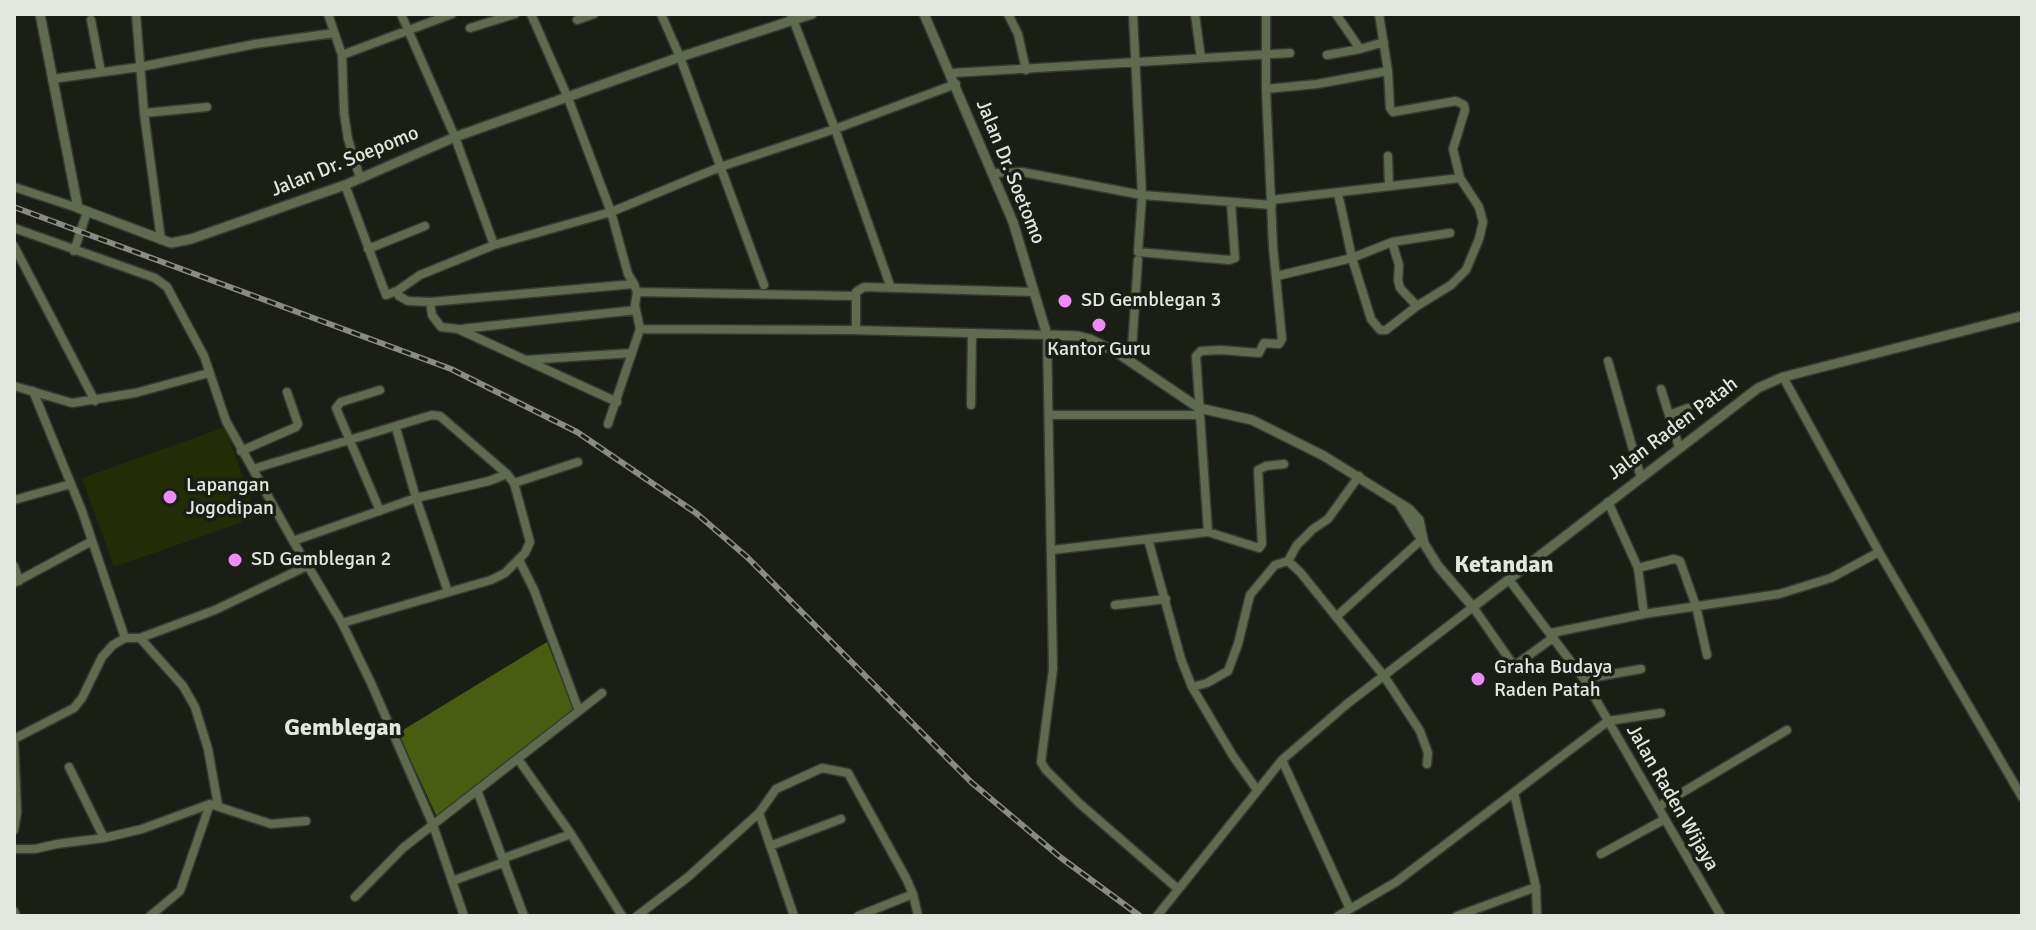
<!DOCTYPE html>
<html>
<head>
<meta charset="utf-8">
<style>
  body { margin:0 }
  #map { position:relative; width:2036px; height:930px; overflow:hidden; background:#1b1e15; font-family:Signika,sans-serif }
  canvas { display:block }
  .frame { position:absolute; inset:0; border:16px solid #e3e5df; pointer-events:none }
</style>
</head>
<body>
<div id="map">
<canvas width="2036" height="930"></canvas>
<div class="frame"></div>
</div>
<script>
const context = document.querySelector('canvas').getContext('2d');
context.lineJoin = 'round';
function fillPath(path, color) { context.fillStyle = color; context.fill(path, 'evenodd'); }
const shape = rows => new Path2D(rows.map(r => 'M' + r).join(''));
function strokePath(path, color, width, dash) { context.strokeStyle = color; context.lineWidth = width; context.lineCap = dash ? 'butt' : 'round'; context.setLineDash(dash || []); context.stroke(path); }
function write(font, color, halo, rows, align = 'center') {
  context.font = font + ' Signika,sans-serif'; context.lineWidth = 7; context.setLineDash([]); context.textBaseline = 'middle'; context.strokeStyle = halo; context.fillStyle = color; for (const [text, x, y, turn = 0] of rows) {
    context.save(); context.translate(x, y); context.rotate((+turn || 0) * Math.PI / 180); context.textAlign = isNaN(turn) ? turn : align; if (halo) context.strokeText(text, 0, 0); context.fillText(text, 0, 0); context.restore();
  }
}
fillPath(shape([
  [225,427,257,517,114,567,82,478]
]), '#222c06');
fillPath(shape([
  [547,642,575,713,437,817,398,733]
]), '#495c12');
const minor = shape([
  [136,14,144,113,161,240],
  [328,14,342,55,344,113,348,139,360,178],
  [401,14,455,137,494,245],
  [531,14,568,98,611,212,628,274,634,284],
  [661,14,680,57,764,285],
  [791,14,835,129,891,288],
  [1008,14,1018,34,1026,70],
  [1133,14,1142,195,1138,252,1229,260,1235,258,1231,203],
  [1195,14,1201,58],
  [1336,14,1360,49,1384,42],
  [91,20,101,72],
  [577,20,594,14],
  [470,28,515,14],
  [342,55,452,14],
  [1327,55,1360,49],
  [952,73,1290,53],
  [52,79,140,67,255,44,334,33],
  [1266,89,1317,84,1388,71],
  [144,113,207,107],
  [1388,156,1389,186],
  [993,173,1022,172,1142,195,1272,205],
  [345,185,386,295,397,291,399,296,408,301,430,302,634,284,637,292,856,296],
  [14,187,78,208],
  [1338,193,1352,258,1371,319,1380,330,1386,330,1417,306,1451,285,1466,270,1479,239,1483,222,1479,207,1460,178,1453,149,1465,110,1464,105,1456,101,1393,112,1390,108,1388,71,1379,14],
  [1271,200,1460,178],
  [14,228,155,278,167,287,204,356,226,421,293,541,416,498,489,481,507,474,514,483,578,462],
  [1392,242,1399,265,1398,280,1400,288,1417,306],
  [14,246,95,401],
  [368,249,425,226],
  [74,251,87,212],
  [1277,276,1352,258,1392,242,1450,233],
  [397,291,420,275,494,245,611,212,720,167,835,129,956,84],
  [637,292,635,305,640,329],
  [430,302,432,315,441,327,458,329,617,402],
  [461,329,636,310],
  [856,330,856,292,864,287,1034,292],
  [525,360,632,353],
  [1608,361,1641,478],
  [1131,362,1138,260],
  [1783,377,1879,552,2022,797],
  [14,386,72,403,135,393,209,373],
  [1661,389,1679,447],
  [33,391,82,511,125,638],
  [971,405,972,333],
  [1050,415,1198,415],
  [1669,415,1688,408],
  [608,424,640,329,852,330,1047,335,1053,669,1041,762,1046,770,1079,803,1178,889],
  [396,428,416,498,448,592],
  [241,451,296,427,298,424,287,392],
  [253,469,432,415,440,416,507,474],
  [14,500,71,484],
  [1608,502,1638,568,1644,614],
  [380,511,336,408,341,402,380,390],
  [1208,532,1196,356,1201,351,1221,350,1259,353,1264,343,1279,344,1282,339,1273,247,1266,89,1266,14],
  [1148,539,1181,659,1192,687,1233,756,1257,790],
  [293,541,342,623,371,683,433,825,464,916],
  [1052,550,1208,532,1259,548,1262,544,1258,470,1266,466,1284,464],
  [519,560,534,590,579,711],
  [1288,561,1297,545,1313,529,1328,519,1359,476],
  [14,566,19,581],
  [1638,568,1674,559,1680,561,1696,606,1707,655],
  [1510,581,1584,679,1721,916],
  [14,583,92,541],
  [1115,605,1166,599],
  [1336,617,1421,540],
  [342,623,491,580,505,573,525,553,530,542,514,483],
  [1551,633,1644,614,1779,594,1831,578,1879,552],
  [140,638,183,686,195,707,208,749,218,805],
  [1584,679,1641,669],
  [1192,687,1207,683,1228,671,1238,644,1250,595,1275,565,1288,561,1300,572,1384,676,1420,731,1428,753,1427,764],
  [14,739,74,708,82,698,102,657,113,645,125,638,140,638,215,610,307,566],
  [14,742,17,812,14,830],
  [518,759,571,834,622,916],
  [1282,760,1350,909],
  [69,767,104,838],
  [477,790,524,916],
  [1514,793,1536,887,1537,916],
  [1658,807,1787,730],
  [770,846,841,819],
  [14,849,35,849,57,844,104,838,142,829,210,804,271,824,306,821],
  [1601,854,1665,819],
  [504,858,571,834],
  [452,881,505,862],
  [355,897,403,848,602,693],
  [14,911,16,916],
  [150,916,180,891,210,804],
  [637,916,688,877,759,813],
  [794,916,759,813,776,789,822,768,848,773,906,878,913,894,918,916],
  [858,916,913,894],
  [1157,916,1282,760,1347,704,1473,607,1514,666,1554,637],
  [1338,916,1396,882,1608,721,1661,713],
  [1457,916,1536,887]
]);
const tertiary = shape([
  [40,14,78,208,171,243,191,239,345,185,455,137,680,57,812,14],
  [924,14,1013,222,1047,335,1078,336,1090,339,1116,352,1199,408,1252,420,1324,456,1409,509,1419,520,1424,544],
  [1399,503,1438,566,1473,607,1758,388,1783,377,2022,316]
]);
strokePath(minor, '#373a31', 11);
strokePath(tertiary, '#373a31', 12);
strokePath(minor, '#606a4e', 8);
strokePath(tertiary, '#606a4e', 9);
const rail = shape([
  [14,207,451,369,577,432,696,513,747,557,971,782,1060,857,1140,916]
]);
strokePath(rail, '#898b84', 6);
strokePath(rail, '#1b1e15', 3, [9]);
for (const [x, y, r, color] of [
  [1065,301,8,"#ed8cf9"],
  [1099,325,8,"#ed8cf9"],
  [170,497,8,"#ed8cf9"],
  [235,560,8,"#ed8cf9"],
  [1478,679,8,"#ed8cf9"]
]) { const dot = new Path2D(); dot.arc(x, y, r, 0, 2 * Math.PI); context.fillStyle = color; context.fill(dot); strokePath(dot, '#1b1e15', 3); }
write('20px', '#e3e5df', '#1b1e15', [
  ["Jalan Dr. Soepomo",345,162,-22],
  ["Jalan Dr. Soetomo",1010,172,68],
  ["Jalan Raden Patah",1673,429,-37],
  ["Jalan Raden Wijaya",1672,798,60]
]);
write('20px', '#e3e5df', '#1b1e15', [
  ["SD Gemblegan 3",1081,301],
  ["Kantor Guru",1099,350,"center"],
  ["Lapangan",186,486],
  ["Jogodipan",186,509],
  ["SD Gemblegan 2",251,560],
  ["Graha Budaya",1494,668],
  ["Raden Patah",1494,691]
], 'left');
write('bold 24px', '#e3e5df', '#1b1e15', [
  ["Ketandan",1504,566],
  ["Gemblegan",343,729]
]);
</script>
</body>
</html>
